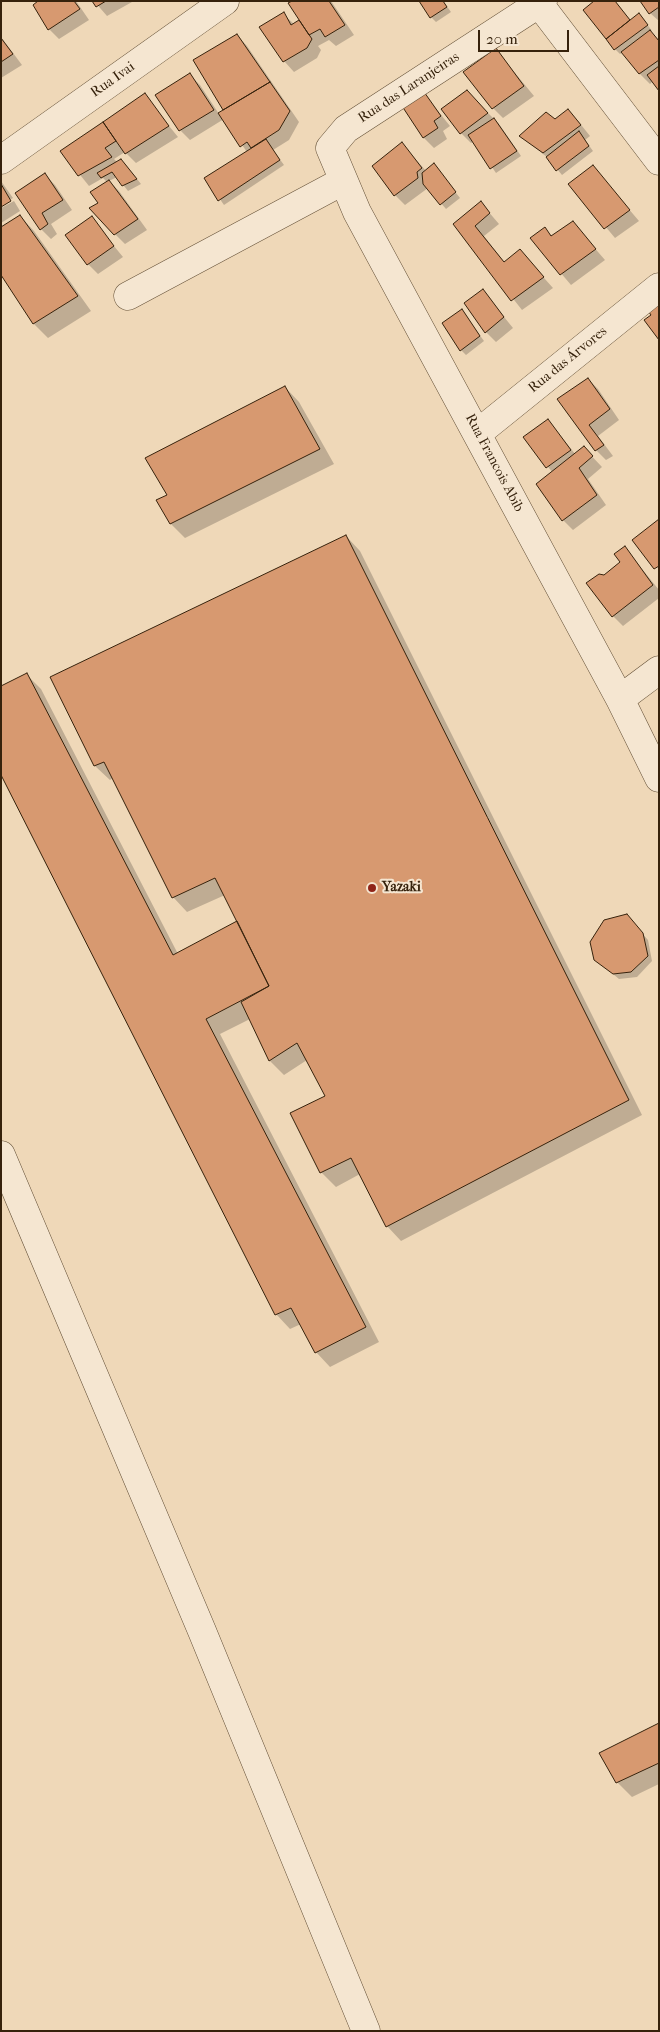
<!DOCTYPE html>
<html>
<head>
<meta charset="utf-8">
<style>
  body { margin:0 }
  #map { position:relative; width:660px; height:2032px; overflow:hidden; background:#efd8b8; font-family:"IM FELL French Canon",serif }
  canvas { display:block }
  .frame { position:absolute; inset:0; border:2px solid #36220c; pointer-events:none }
  .scale { position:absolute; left:478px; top:30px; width:91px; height:22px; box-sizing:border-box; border:2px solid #36220c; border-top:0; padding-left:6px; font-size:15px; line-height:18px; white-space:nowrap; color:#36220c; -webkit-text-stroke:4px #f5e6d1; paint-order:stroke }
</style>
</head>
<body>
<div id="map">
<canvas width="660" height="2032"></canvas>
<div class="frame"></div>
<div class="scale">20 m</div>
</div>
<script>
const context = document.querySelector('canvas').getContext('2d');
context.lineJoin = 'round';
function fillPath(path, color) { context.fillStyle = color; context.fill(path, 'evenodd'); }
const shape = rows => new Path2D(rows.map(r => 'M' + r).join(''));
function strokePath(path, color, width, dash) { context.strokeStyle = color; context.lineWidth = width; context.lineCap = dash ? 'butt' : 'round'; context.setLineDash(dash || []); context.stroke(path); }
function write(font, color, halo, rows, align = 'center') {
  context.font = font + ' "IM FELL French Canon",serif'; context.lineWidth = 4; context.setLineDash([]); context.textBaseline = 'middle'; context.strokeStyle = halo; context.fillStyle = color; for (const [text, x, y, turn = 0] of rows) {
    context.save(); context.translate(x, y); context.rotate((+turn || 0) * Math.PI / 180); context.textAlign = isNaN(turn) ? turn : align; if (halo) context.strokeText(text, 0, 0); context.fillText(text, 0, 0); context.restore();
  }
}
fillPath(shape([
  [40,1,76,1,89,20,59,39,49,29],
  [94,1,131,1,132,2,107,16],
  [294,1,331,1,354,35,336,46,329,40,318,46,321,50,317,58,294,72,284,61,261,28,283,14,294,24,301,20],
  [443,1,451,12,436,22,431,17],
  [615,1,631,21,644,20,652,31,650,32,659,40,659,89,653,81,650,84,640,74,623,52,620,54,615,49,585,10],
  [659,1,659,21,650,13],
  [237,35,247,46,299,122,289,140,273,150,284,165,224,205,206,179,247,152,224,119,190,140,180,130,190,75,200,85,219,114,225,110,194,61],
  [1,37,22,65,1,78],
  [496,50,534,96,503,118,493,108],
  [421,90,450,126,443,131,447,139,434,148,424,138,401,104],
  [144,95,178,137,136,163,125,152,114,159,117,162,126,165,141,184,128,191,117,177,109,181,119,191,147,230,125,244,115,234,100,203,107,182,103,178,89,186,61,151],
  [477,102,499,124,521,156,496,173,474,141,471,143,461,133],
  [554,121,578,121,590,136,585,140,593,151,562,175,548,158,521,136],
  [402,144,426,171,434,165,460,198,446,209,428,188,405,205,395,195],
  [593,167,639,221,615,238,570,184],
  [45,175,55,185,72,210,51,224,57,234,51,239,41,229,17,194],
  [1,181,13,198,1,205],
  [14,201,20,211,1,223,1,208],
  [481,203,499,224,484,236,505,263,520,251,553,288,522,310,455,225],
  [20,216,34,231,91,311,48,338,34,324,1,273],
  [91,218,123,257,98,274,88,264],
  [572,222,605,260,571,285,532,239,545,229,553,237],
  [483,291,513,328,496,342,486,332],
  [462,311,484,341,466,355,461,350],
  [588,379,598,389,619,420,598,436,613,456,606,460,596,450,559,399],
  [285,387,299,402,334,464,185,538,171,524,158,501,169,496],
  [548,421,576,455,584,448,602,467,588,479,606,505,573,530,563,520,553,473,525,438],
  [346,536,360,551,642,1115,401,1241,387,1226,360,1174,336,1187,321,1172,292,1114,327,1097,307,1060,284,1075,270,1061,250,1019,220,1034,379,1342,330,1367,316,1352,301,1324,290,1329,276,1314,27,675,41,689,178,954,238,922,225,895,187,912,173,897,113,778,110,780,95,766,52,678],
  [625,548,659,590,659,598,623,626,613,616,604,577,621,562],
  [631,921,648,940,652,961,637,977,619,979,595,959],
  [659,1725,659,1784,632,1797,617,1782,601,1754]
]), '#0003');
const building = shape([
  [38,1,74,1,80,9,48,30,33,5,38,1],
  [92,1,106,1,96,7,92,1],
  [292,1,329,1,345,25,325,37,320,29,309,35,288,3,292,1],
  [419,1,443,1,447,7,430,18,419,1],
  [594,1,615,1,630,20,606,39,583,10,594,1],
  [640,1,659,1,659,7,649,14,640,1],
  [284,12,291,25,299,20,312,39,307,48,283,62,259,27,284,12],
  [639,13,648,25,614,50,606,39,639,13],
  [650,30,659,41,659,60,639,74,621,52,650,30],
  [237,34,270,82,223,110,193,60,237,34],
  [1,38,13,54,1,62,1,38],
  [496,48,524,86,492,109,463,72,496,48],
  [659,66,659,91,647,75,659,66],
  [190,73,214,110,179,131,155,95,190,73],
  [270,82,290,111,279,130,251,148,247,142,240,147,218,113,270,82],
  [422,89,441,116,434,121,438,128,423,138,400,103,422,89],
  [467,90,488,113,460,134,441,109,467,90],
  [145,93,169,126,125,154,103,122,145,93],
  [568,109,581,125,543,153,519,136,546,112,555,119,568,109],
  [494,118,517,151,490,169,468,135,494,118],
  [103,122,116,141,105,148,112,157,78,176,60,151,103,122],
  [579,131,589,146,556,171,546,157,579,131],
  [266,139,280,160,218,201,204,178,266,139],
  [402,142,422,168,417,172,418,178,394,196,372,166,402,142],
  [121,159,137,179,122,186,112,172,101,178,97,173,121,159],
  [434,163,456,192,440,205,423,184,422,173,434,163],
  [593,165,630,210,604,229,568,184,593,165],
  [45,173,63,200,42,213,48,224,40,230,15,193,45,173],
  [109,180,138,219,114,235,89,208,98,203,90,192,109,180],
  [1,184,11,201,1,207,1,184],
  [481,201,490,213,475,226,504,262,520,249,544,277,511,301,453,224,481,201],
  [20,215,78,296,33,324,1,275,1,227,20,215],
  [92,216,114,246,87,265,65,235,92,216],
  [573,221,596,249,560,275,530,238,545,227,551,236,573,221],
  [483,289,504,317,485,333,464,303,483,289],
  [659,299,659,340,644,320,651,315,646,308,659,299],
  [462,309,480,336,460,351,442,323,462,309],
  [588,378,610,409,589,425,604,445,595,451,557,399,588,378],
  [285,386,320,449,170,524,156,500,167,495,145,458,285,386],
  [548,419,571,450,546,468,523,437,548,419],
  [584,446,593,456,579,468,597,495,562,521,536,484,584,446],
  [659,519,659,566,654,569,632,540,659,519],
  [346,535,629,1100,386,1227,351,1158,320,1173,290,1113,325,1096,297,1043,269,1061,241,1002,269,986,215,878,172,898,104,762,94,766,50,677,346,535],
  [625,546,653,585,612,617,586,583,599,574,604,575,620,562,614,554,625,546],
  [27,673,173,955,237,921,269,986,206,1019,366,1327,315,1353,291,1308,275,1315,1,775,1,686,27,673],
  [627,914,643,933,648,956,631,972,613,974,594,960,590,942,604,920,627,914],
  [659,1723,659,1763,616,1783,599,1753,659,1723]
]);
fillPath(building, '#d79970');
strokePath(building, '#36220c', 1);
const minor = shape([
  [537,1,659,161],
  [543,1,346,129,330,148,357,212,620,699,659,778],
  [1,160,225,1],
  [128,296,343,181],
  [478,433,659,287],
  [620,699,659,670],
  [1,1155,202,1631,366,2031]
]);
strokePath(minor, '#645037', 29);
strokePath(minor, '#f5e6d1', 28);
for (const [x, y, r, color] of [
  [372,888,5,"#8f2418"]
]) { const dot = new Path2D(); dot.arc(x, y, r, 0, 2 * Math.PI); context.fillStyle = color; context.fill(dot); strokePath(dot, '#f5e6d1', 2); }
write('14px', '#36220c', '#f5e6d1', [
  ["Rua Ivai",113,80,-35],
  ["Rua das Laranjeiras",409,88,-33],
  ["Rua das Árvores",568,360,-39],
  ["Rua Francois Abib",494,463,62]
]);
write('bold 14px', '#36220c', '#f5e6d1', [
  ["Yazaki",382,888]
], 'left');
</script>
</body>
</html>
